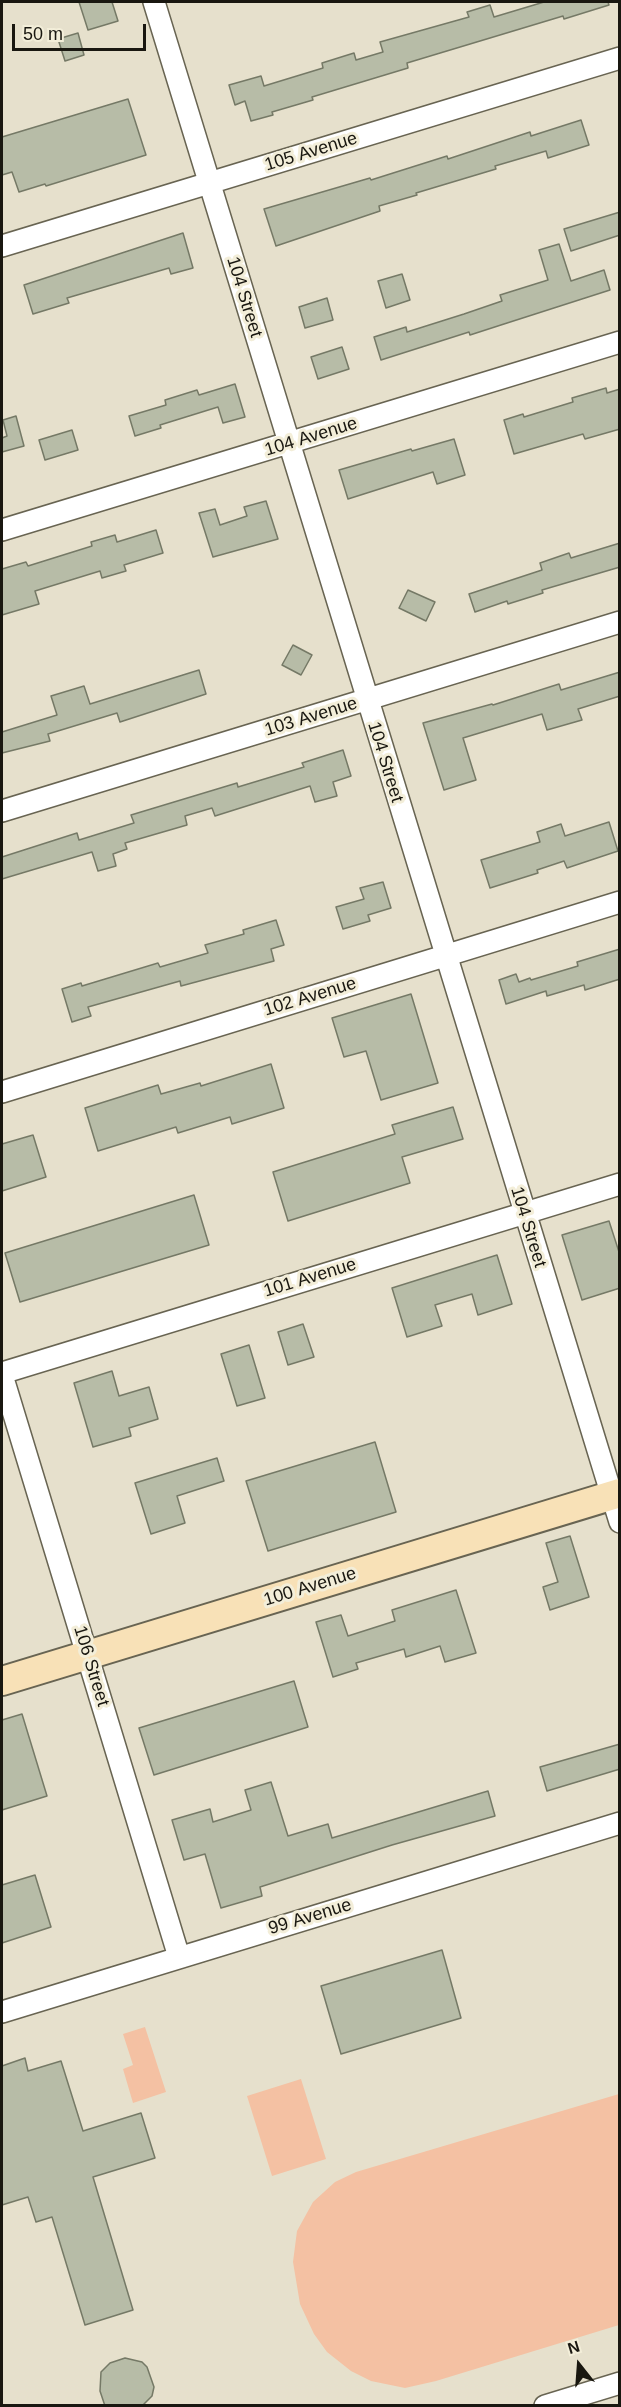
<!DOCTYPE html>
<html>
<head>
<meta charset="utf-8">
<style>
  body { margin:0 }
  #map { position:relative; width:621px; height:2407px; overflow:hidden; background:#e6e0cc; font-family:Arial,sans-serif }
  canvas { display:block }
  .frame { position:absolute; inset:0; border:3px solid #191710; pointer-events:none }
  .north { position:absolute; left:549px; top:2335px; width:60px; height:60px; -webkit-text-stroke:4px #f3eed9; paint-order:stroke; rotate:343deg; font-size:16px; font-weight:700; line-height:24px; text-align:center; color:#191710 }
  .north::after { content:''; display:block; margin:auto; width:21px; height:27px; background:#191710; clip-path:polygon(50% 0,100% 100%,50% 72%,0 100%) }
  .scale { position:absolute; left:12px; top:24px; width:134px; height:27px; box-sizing:border-box; border:3px solid #191710; border-top:0; padding-left:8px; font-size:18px; line-height:21px; white-space:nowrap; color:#191710; -webkit-text-stroke:4px #f3eed9; paint-order:stroke }
</style>
</head>
<body>
<div id="map">
<canvas width="621" height="2407"></canvas>
<div class="frame"></div>
<div class="north">N</div>
<div class="scale">50 m</div>
</div>
<script>
const context = document.querySelector('canvas').getContext('2d');
context.lineJoin = 'round';
function fillPath(path, color) { context.fillStyle = color; context.fill(path, 'evenodd'); }
const shape = rows => new Path2D(rows.map(r => 'M' + r).join(''));
function strokePath(path, color, width, dash) { context.strokeStyle = color; context.lineWidth = width; context.lineCap = dash ? 'butt' : 'round'; context.setLineDash(dash || []); context.stroke(path); }
function write(font, color, halo, rows, align = 'center') {
  context.font = font + ' Arial,sans-serif'; context.lineWidth = 6; context.setLineDash([]); context.textBaseline = 'middle'; context.strokeStyle = halo; context.fillStyle = color; for (const [text, x, y, turn = 0] of rows) {
    context.save(); context.translate(x, y); context.rotate((+turn || 0) * Math.PI / 180); context.textAlign = isNaN(turn) ? turn : align; if (halo) context.strokeText(text, 0, 0); context.fillText(text, 0, 0); context.restore();
  }
}
fillPath(shape([
  [145,2027,166,2092,133,2103,123,2069,133,2065,123,2034],
  [301,2079,326,2159,272,2176,247,2096],
  [619,2094,619,2325,436,2381,405,2388,371,2381,351,2371,327,2352,314,2334,300,2304,293,2262,297,2231,313,2202,335,2182,356,2172]
]), '#f4c1a3');
const building = shape([
  [79,2,112,2,118,21,88,30,79,2],
  [544,2,608,2,609,5,564,19,563,16,407,63,408,68,312,97,313,100,272,112,273,115,251,121,245,101,235,105,229,85,261,76,264,86,323,68,322,63,354,53,356,60,383,52,380,42,469,17,467,12,490,5,494,17,544,2],
  [78,33,84,55,65,61,58,39,78,33],
  [128,99,146,155,46,186,45,184,19,192,12,172,2,175,2,137,128,99],
  [581,120,589,145,548,158,546,151,495,166,496,169,416,193,417,195,379,206,380,211,276,246,264,209,370,178,371,180,447,156,448,159,530,132,531,136,581,120],
  [620,212,620,235,571,251,564,229,620,212],
  [183,233,193,268,171,274,169,268,67,298,69,303,33,314,24,285,183,233],
  [559,244,571,281,604,270,610,290,504,324,470,335,469,332,381,360,374,337,406,327,407,332,464,314,502,301,500,295,548,280,539,250,559,244],
  [402,274,410,300,386,308,378,281,402,274],
  [327,298,333,320,305,328,299,307,327,298],
  [342,347,349,369,318,379,311,357,342,347],
  [235,384,245,417,223,423,218,407,160,425,161,428,135,436,129,416,166,405,165,400,197,390,199,395,235,384],
  [606,388,607,393,620,389,620,429,585,439,583,434,514,454,504,420,523,414,524,417,573,402,572,398,606,388],
  [16,416,24,446,2,452,2,438,7,436,3,420,16,416],
  [72,430,78,450,45,460,39,440,72,430],
  [454,439,465,475,437,484,433,472,348,499,339,470,411,449,412,451,454,439],
  [266,501,278,539,213,557,199,513,215,509,220,525,247,516,244,507,266,501],
  [156,530,163,553,124,565,126,571,102,578,100,571,35,591,39,604,2,615,2,569,26,562,28,566,92,546,91,542,115,535,117,542,156,530],
  [620,543,620,567,542,590,543,593,508,604,507,601,475,612,469,594,542,570,540,563,569,553,571,558,620,543],
  [408,590,435,602,426,621,399,608,408,590],
  [293,645,312,655,301,675,282,665,293,645],
  [199,670,206,694,120,722,117,713,48,734,50,741,2,753,2,732,57,715,51,696,84,686,90,704,199,670],
  [620,672,620,696,578,709,582,720,547,730,542,714,463,738,476,780,444,790,423,723,492,704,493,705,559,684,561,690,620,672],
  [343,750,351,776,333,782,337,796,315,802,310,786,215,816,212,808,185,816,187,825,125,843,127,849,113,854,116,866,98,871,92,852,2,879,2,857,77,833,79,840,134,823,131,815,237,783,238,787,304,767,302,763,343,750],
  [609,822,618,851,567,868,564,861,537,870,538,873,490,888,481,860,540,842,537,832,561,824,565,836,609,822],
  [383,882,391,908,368,915,370,921,343,929,336,907,364,899,360,888,383,882],
  [276,920,284,945,271,949,274,961,181,986,180,981,88,1007,91,1016,72,1022,62,989,81,983,82,986,158,963,160,967,208,953,205,945,244,934,243,930,276,920],
  [620,949,620,979,585,990,584,985,547,996,546,991,506,1004,499,980,516,974,519,982,530,978,531,980,578,966,577,962,620,949],
  [411,994,438,1083,381,1100,366,1051,344,1057,332,1018,411,994],
  [271,1064,284,1108,232,1124,230,1117,178,1133,176,1127,98,1151,85,1108,158,1085,161,1094,200,1083,201,1086,271,1064],
  [453,1107,463,1139,402,1157,410,1183,288,1221,273,1172,395,1134,392,1125,453,1107],
  [33,1135,46,1177,2,1191,2,1144,33,1135],
  [194,1195,209,1245,20,1302,5,1253,194,1195],
  [609,1221,620,1255,620,1288,582,1300,562,1235,609,1221],
  [497,1255,512,1304,478,1315,472,1294,435,1305,442,1326,407,1337,392,1288,497,1255],
  [303,1324,314,1357,288,1365,278,1332,303,1324],
  [249,1345,265,1398,237,1406,221,1354,249,1345],
  [112,1371,119,1396,149,1387,158,1419,129,1428,131,1436,93,1447,74,1383,112,1371],
  [375,1442,396,1512,268,1551,246,1481,375,1442],
  [217,1458,224,1481,177,1496,185,1523,151,1534,135,1483,217,1458],
  [570,1536,589,1597,550,1610,543,1587,558,1582,546,1543,570,1536],
  [456,1590,476,1653,445,1662,440,1646,406,1657,404,1649,356,1663,358,1669,333,1677,316,1622,341,1615,348,1636,395,1621,392,1610,456,1590],
  [294,1681,308,1727,154,1775,139,1728,294,1681],
  [22,1714,47,1796,2,1810,2,1720,22,1714],
  [620,1744,620,1769,547,1791,540,1767,620,1744],
  [271,1782,288,1836,328,1824,332,1838,488,1791,495,1816,392,1845,260,1887,262,1896,221,1908,205,1854,184,1860,172,1820,210,1809,213,1822,251,1810,245,1790,271,1782],
  [35,1875,51,1927,2,1943,2,1885,35,1875],
  [442,1950,461,2018,341,2054,321,1986,442,1950],
  [25,2058,28,2071,61,2061,83,2131,141,2113,155,2158,93,2177,133,2310,85,2325,52,2217,36,2222,28,2197,2,2205,2,2066,25,2058],
  [125,2358,142,2362,147,2367,154,2387,152,2396,142,2406,105,2406,100,2391,101,2372,110,2363,125,2358]
]);
fillPath(building, '#b7bca7');
strokePath(building, '#757966', 1.5);
const street = shape([
  [154,2,620,1522],
  [2,246,620,58],
  [2,530,620,342],
  [2,811,620,622],
  [2,1092,620,902],
  [2,1373,620,1184],
  [2,1375,179,1957],
  [2,2012,620,1823],
  [545,2406,620,2383]
]);
const secondary = shape([
  [2,1681,620,1493]
]);
strokePath(street, '#686452', 24);
strokePath(secondary, '#686452', 32);
strokePath(street, '#fff', 21);
strokePath(secondary, '#f8e1b7', 28);
write('18px', '#191710', '#f3eed9', [
  ["105 Avenue",311,152,-17],
  ["104 Street",244,297,73],
  ["104 Avenue",311,437,-17],
  ["103 Avenue",311,717,-17],
  ["104 Street",385,762,73],
  ["102 Avenue",310,997,-17],
  ["104 Street",528,1227,73],
  ["101 Avenue",310,1278,-17],
  ["100 Avenue",310,1587,-17],
  ["106 Street",91,1666,73],
  ["99 Avenue",310,1917,-17]
]);
</script>
</body>
</html>
